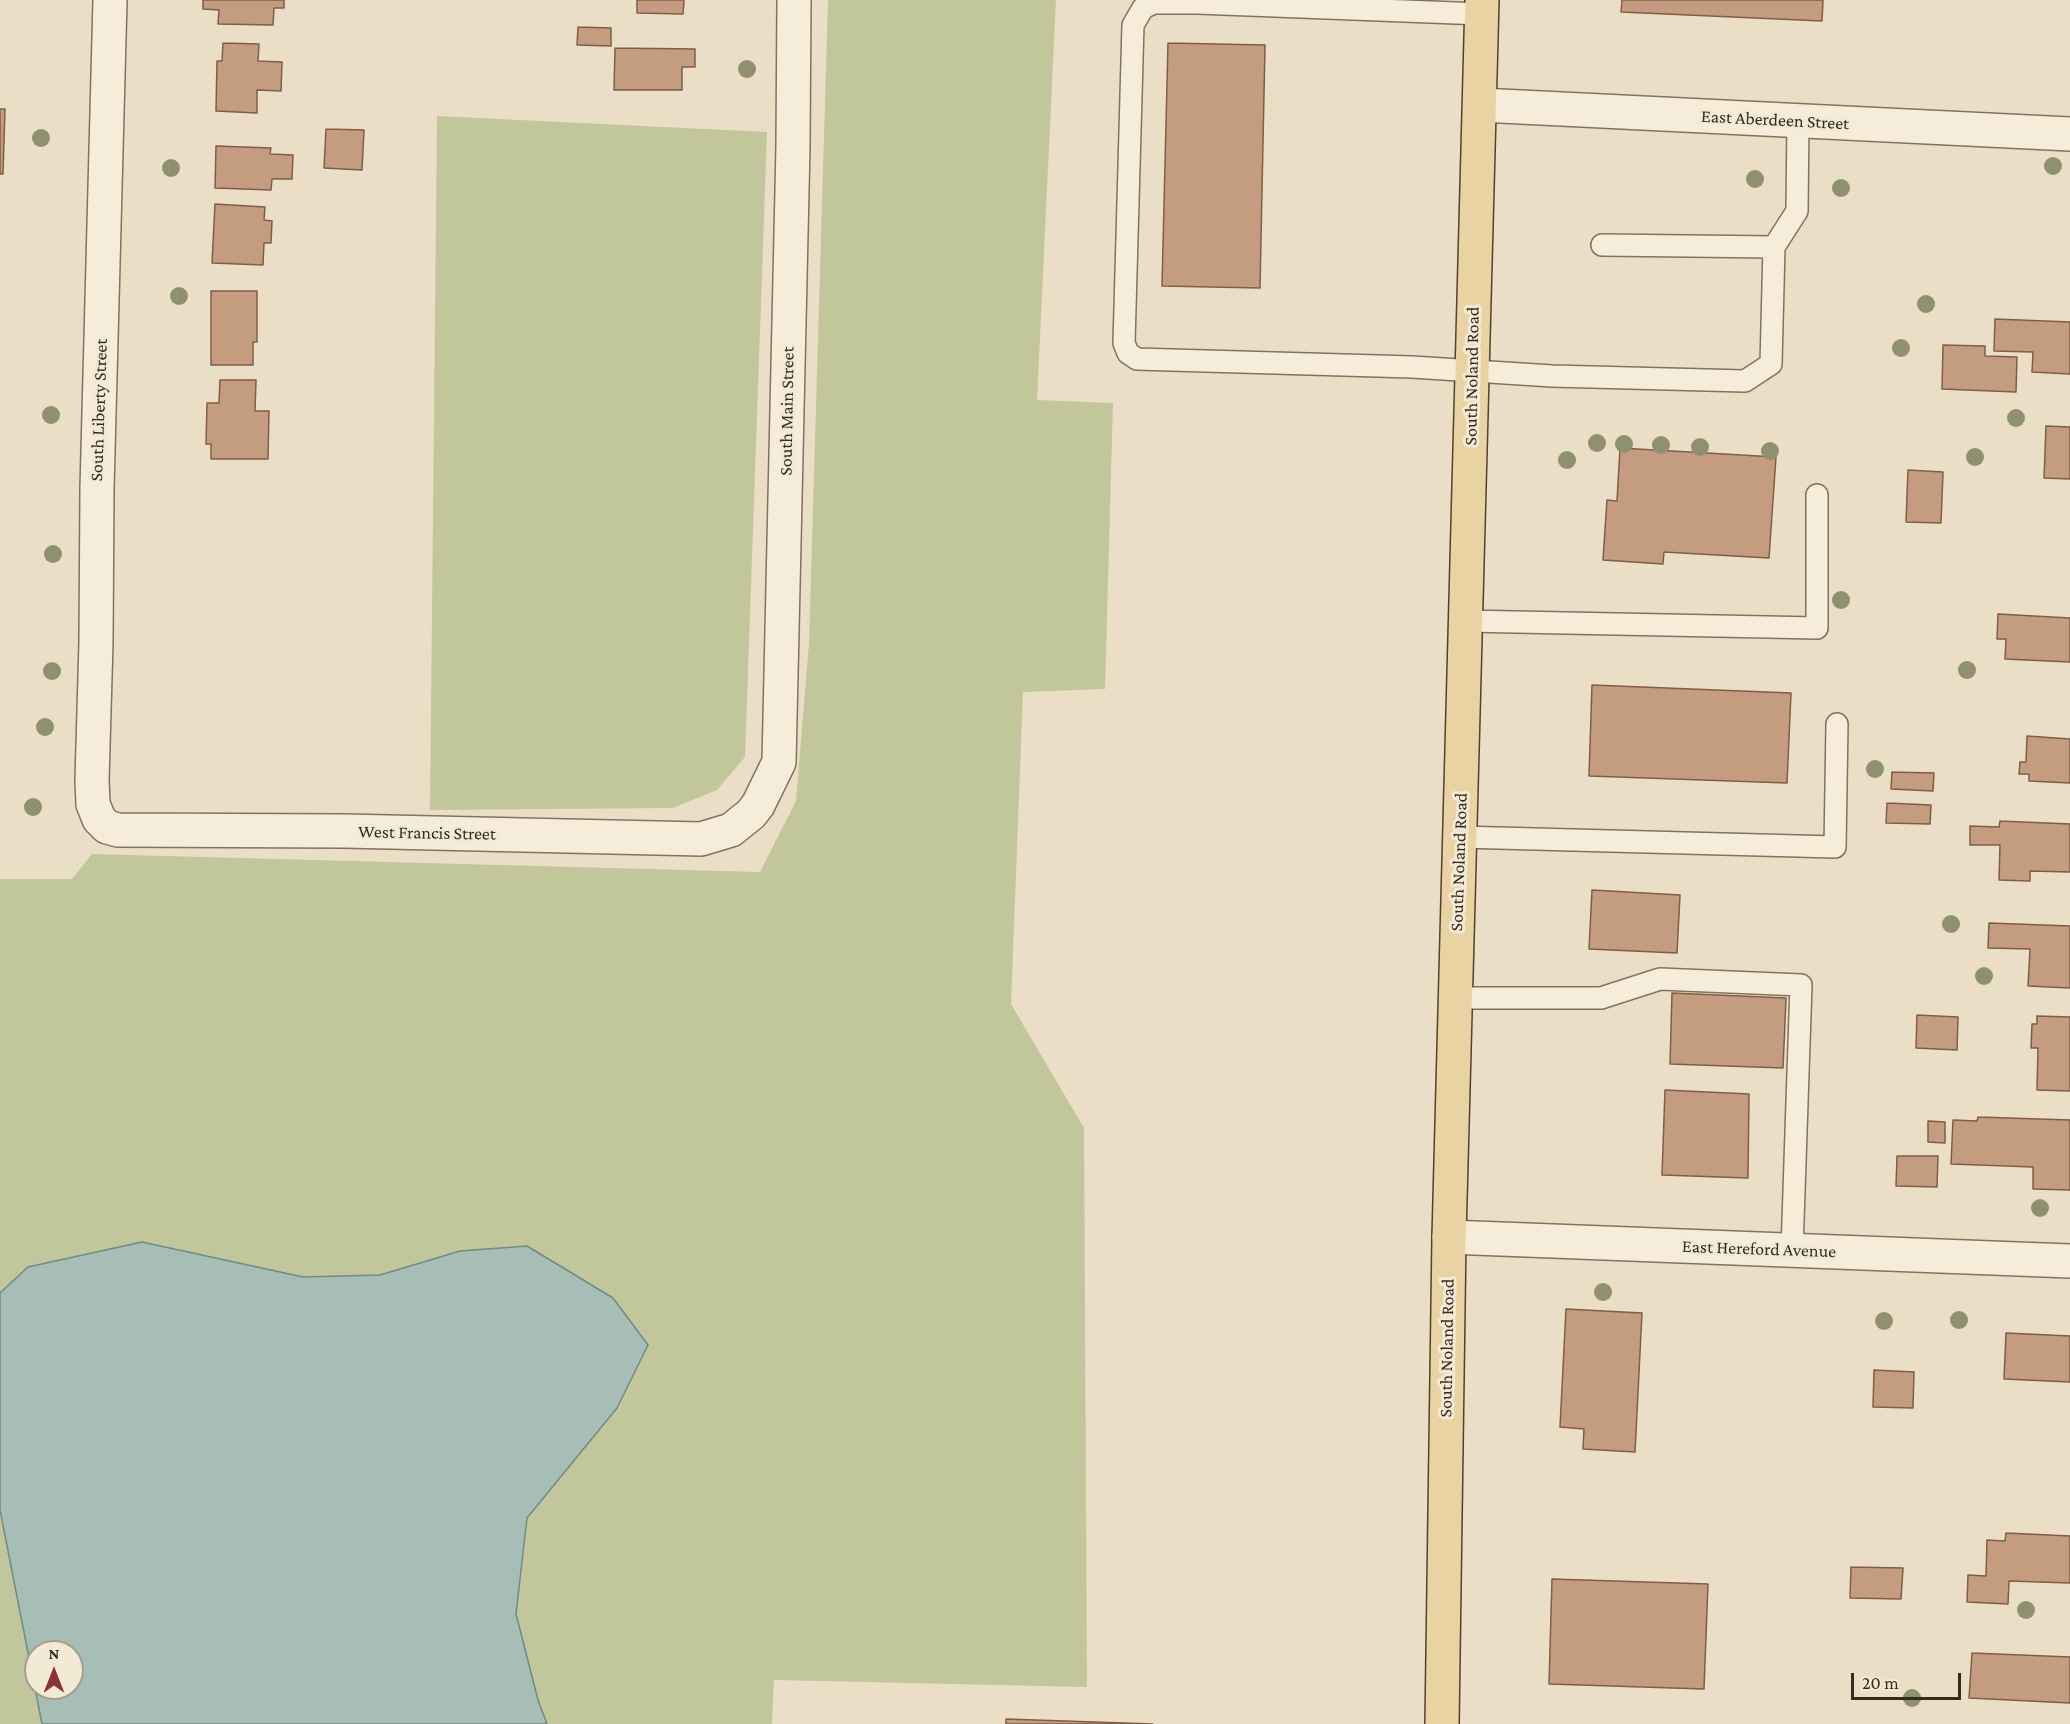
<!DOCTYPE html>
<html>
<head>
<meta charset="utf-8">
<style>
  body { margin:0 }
  #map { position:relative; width:2070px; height:1724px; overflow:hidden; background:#eadfc6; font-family:"Crimson Pro",serif }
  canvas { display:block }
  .north { position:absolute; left:24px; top:1640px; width:60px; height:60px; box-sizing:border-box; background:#f2ead5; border:2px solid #a69d8d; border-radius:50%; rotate:0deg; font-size:16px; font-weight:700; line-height:24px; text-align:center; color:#352a20 }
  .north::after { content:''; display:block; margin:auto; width:21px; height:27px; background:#8c3434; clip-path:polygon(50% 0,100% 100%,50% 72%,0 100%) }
  .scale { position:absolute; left:1851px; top:1673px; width:110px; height:27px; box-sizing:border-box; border:3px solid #352a20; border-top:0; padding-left:8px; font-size:18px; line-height:21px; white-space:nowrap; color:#352a20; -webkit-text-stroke:4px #f2ead5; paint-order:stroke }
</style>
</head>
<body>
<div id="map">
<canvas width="2070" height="1724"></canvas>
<div class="north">N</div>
<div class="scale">20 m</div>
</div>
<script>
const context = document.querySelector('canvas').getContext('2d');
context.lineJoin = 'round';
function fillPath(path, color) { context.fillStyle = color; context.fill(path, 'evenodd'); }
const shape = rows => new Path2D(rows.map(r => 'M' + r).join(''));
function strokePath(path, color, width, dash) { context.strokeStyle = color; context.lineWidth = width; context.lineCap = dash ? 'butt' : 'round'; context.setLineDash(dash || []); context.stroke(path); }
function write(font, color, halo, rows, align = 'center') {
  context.font = font + ' "Crimson Pro",serif'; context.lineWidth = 6; context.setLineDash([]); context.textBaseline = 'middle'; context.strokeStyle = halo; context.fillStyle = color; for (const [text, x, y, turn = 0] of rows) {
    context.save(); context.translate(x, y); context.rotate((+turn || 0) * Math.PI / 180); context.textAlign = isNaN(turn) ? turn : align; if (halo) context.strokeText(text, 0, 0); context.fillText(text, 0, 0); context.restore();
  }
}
fillPath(shape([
  [828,0,1056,0,1037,400,1113,403,1105,689,1023,692,1011,1004,1084,1128,1087,1687,774,1680,772,1724,547,1724,538,1700,516,1614,527,1518,617,1408,460,1251,380,1275,303,1277,142,1242,28,1267,0,1293,0,879,72,879,92,854,760,872,796,801,809,643],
  [437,116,767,132,745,757,717,790,673,808,430,810],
  [0,1510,42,1724,0,1724]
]), '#c1c79b');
const water = shape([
  [142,1242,303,1277,380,1275,460,1251,527,1246,613,1298,648,1345,617,1408,527,1518,516,1614,538,1700,547,1724,42,1724,0,1510,0,1293,28,1267,142,1242],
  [36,1652,72,1652,72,1688,36,1688,36,1652]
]);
fillPath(water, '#a7beb7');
strokePath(water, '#6f8b84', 1.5);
const building = shape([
  [203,0,284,0,284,8,274,8,273,25,218,24,219,10,203,9,203,0],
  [637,0,684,0,683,14,637,13,637,0],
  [1622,0,1823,0,1822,21,1621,12,1622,0],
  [578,27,611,28,611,46,577,45,578,27],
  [223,43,259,44,258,61,282,62,281,91,257,90,257,113,216,111,217,61,222,61,223,43],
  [1168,43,1265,45,1260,288,1162,286,1168,43],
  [615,48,695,49,695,67,682,67,682,90,614,90,615,48],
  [0,109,5,109,3,174,0,174,0,109],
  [326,129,364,130,362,170,324,168,326,129],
  [216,146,271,148,270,154,293,155,292,179,272,179,271,190,215,188,216,146],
  [215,204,265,207,264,220,272,221,271,243,264,243,263,265,212,263,215,204],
  [211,291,257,291,257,342,253,342,253,365,211,365,211,291],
  [1995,319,2070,322,2070,374,2032,372,2033,352,1994,351,1995,319],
  [1943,345,1985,346,1985,356,2017,357,2016,392,1942,389,1943,345],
  [220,380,256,380,255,411,269,411,268,459,211,459,211,444,206,444,207,403,219,403,220,380],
  [2046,426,2070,427,2070,479,2044,478,2046,426],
  [1620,448,1776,457,1769,558,1664,552,1663,564,1603,560,1607,500,1617,501,1620,448],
  [1908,470,1943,472,1941,523,1906,522,1908,470],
  [1998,614,2070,618,2070,662,2005,659,2006,639,1997,639,1998,614],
  [1592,685,1791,693,1787,783,1589,776,1592,685],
  [2027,736,2070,739,2070,783,2029,781,2029,774,2019,774,2020,762,2026,762,2027,736],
  [1892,772,1934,773,1933,791,1891,789,1892,772],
  [1887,803,1931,805,1930,824,1886,823,1887,803],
  [2000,821,2070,824,2070,872,2030,871,2030,881,1999,880,2000,845,1970,845,1970,826,1999,827,2000,821],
  [1592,890,1680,895,1677,953,1589,949,1592,890],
  [1989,923,2070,926,2070,988,2028,986,2030,949,1988,948,1989,923],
  [1672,993,1786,998,1783,1068,1670,1064,1672,993],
  [1917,1015,1958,1017,1957,1050,1916,1048,1917,1015],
  [2037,1016,2070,1017,2070,1091,2037,1090,2038,1048,2031,1048,2032,1024,2037,1024,2037,1016],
  [1665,1090,1749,1094,1748,1178,1662,1175,1665,1090],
  [1978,1117,2070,1120,2070,1190,2033,1189,2033,1167,1951,1164,1953,1120,1977,1121,1978,1117],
  [1928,1121,1945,1122,1945,1143,1928,1142,1928,1121],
  [1897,1156,1938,1156,1937,1187,1896,1186,1897,1156],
  [1566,1309,1642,1313,1635,1452,1583,1449,1584,1429,1560,1427,1566,1309],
  [2006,1333,2070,1336,2070,1382,2004,1379,2006,1333],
  [1874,1370,1914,1372,1913,1408,1873,1407,1874,1370],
  [2006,1533,2070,1536,2070,1583,2009,1581,2008,1604,1967,1602,1968,1575,1986,1576,1987,1540,2005,1541,2006,1533],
  [1851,1567,1903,1568,1901,1599,1850,1598,1851,1567],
  [1552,1579,1708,1584,1704,1689,1549,1684,1552,1579],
  [1972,1653,2070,1657,2070,1703,1969,1698,1972,1653],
  [1006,1719,1153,1724,1006,1724,1006,1719]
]);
fillPath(building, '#c49d80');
strokePath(building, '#805d46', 1.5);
const lane = shape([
  [1197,0,1197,3,1482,14],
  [1197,3,1154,3,1143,8,1133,25,1124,343,1128,353,1137,359,1412,367,1552,376,1745,381,1771,364,1774,247,1797,211,1798,121],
  [1602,245,1774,247],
  [1465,621,1817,628,1817,495],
  [1460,837,1835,847,1837,724],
  [1455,998,1601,998,1660,979,1801,985,1792,1250]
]);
const street = shape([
  [110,0,97,489,96,642,92,780,93,804,99,819,107,827,118,830,344,831,701,839,731,830,751,814,758,805,779,762,793,146,794,0],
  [1480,105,2070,134],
  [1449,1237,2070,1261]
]);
const primary = shape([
  [1442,1724,1449,1237,1482,0]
]);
strokePath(lane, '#83725e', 24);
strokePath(street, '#83725e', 36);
strokePath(primary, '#524131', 36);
strokePath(lane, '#f5edd9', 21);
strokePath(street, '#f5edd9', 33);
strokePath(primary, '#e9d3a2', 33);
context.fillStyle = '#8f9070';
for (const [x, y] of [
  [747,69],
  [41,138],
  [2053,166],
  [171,168],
  [1755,179],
  [1841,188],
  [179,296],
  [1926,304],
  [1901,348],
  [51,415],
  [2016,418],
  [1597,443],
  [1624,444],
  [1661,445],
  [1700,447],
  [1770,451],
  [1975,457],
  [1567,460],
  [53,554],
  [1841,600],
  [1967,670],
  [52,671],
  [45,727],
  [1875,769],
  [33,807],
  [1951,924],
  [1984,976],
  [2040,1208],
  [1603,1292],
  [1959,1320],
  [1884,1321],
  [2026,1610],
  [1912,1698]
]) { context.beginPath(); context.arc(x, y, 9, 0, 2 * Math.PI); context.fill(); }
write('18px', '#352a20', '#f2ead5', [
  ["East Aberdeen Street",1775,120,3],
  ["South Noland Road",1472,376,-89],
  ["South Liberty Street",99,410,-88],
  ["South Main Street",787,411,-89],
  ["West Francis Street",427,833,1],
  ["South Noland Road",1459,862,-88],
  ["East Hereford Avenue",1759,1249,2],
  ["South Noland Road",1447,1348,-89]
]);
</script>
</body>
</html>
